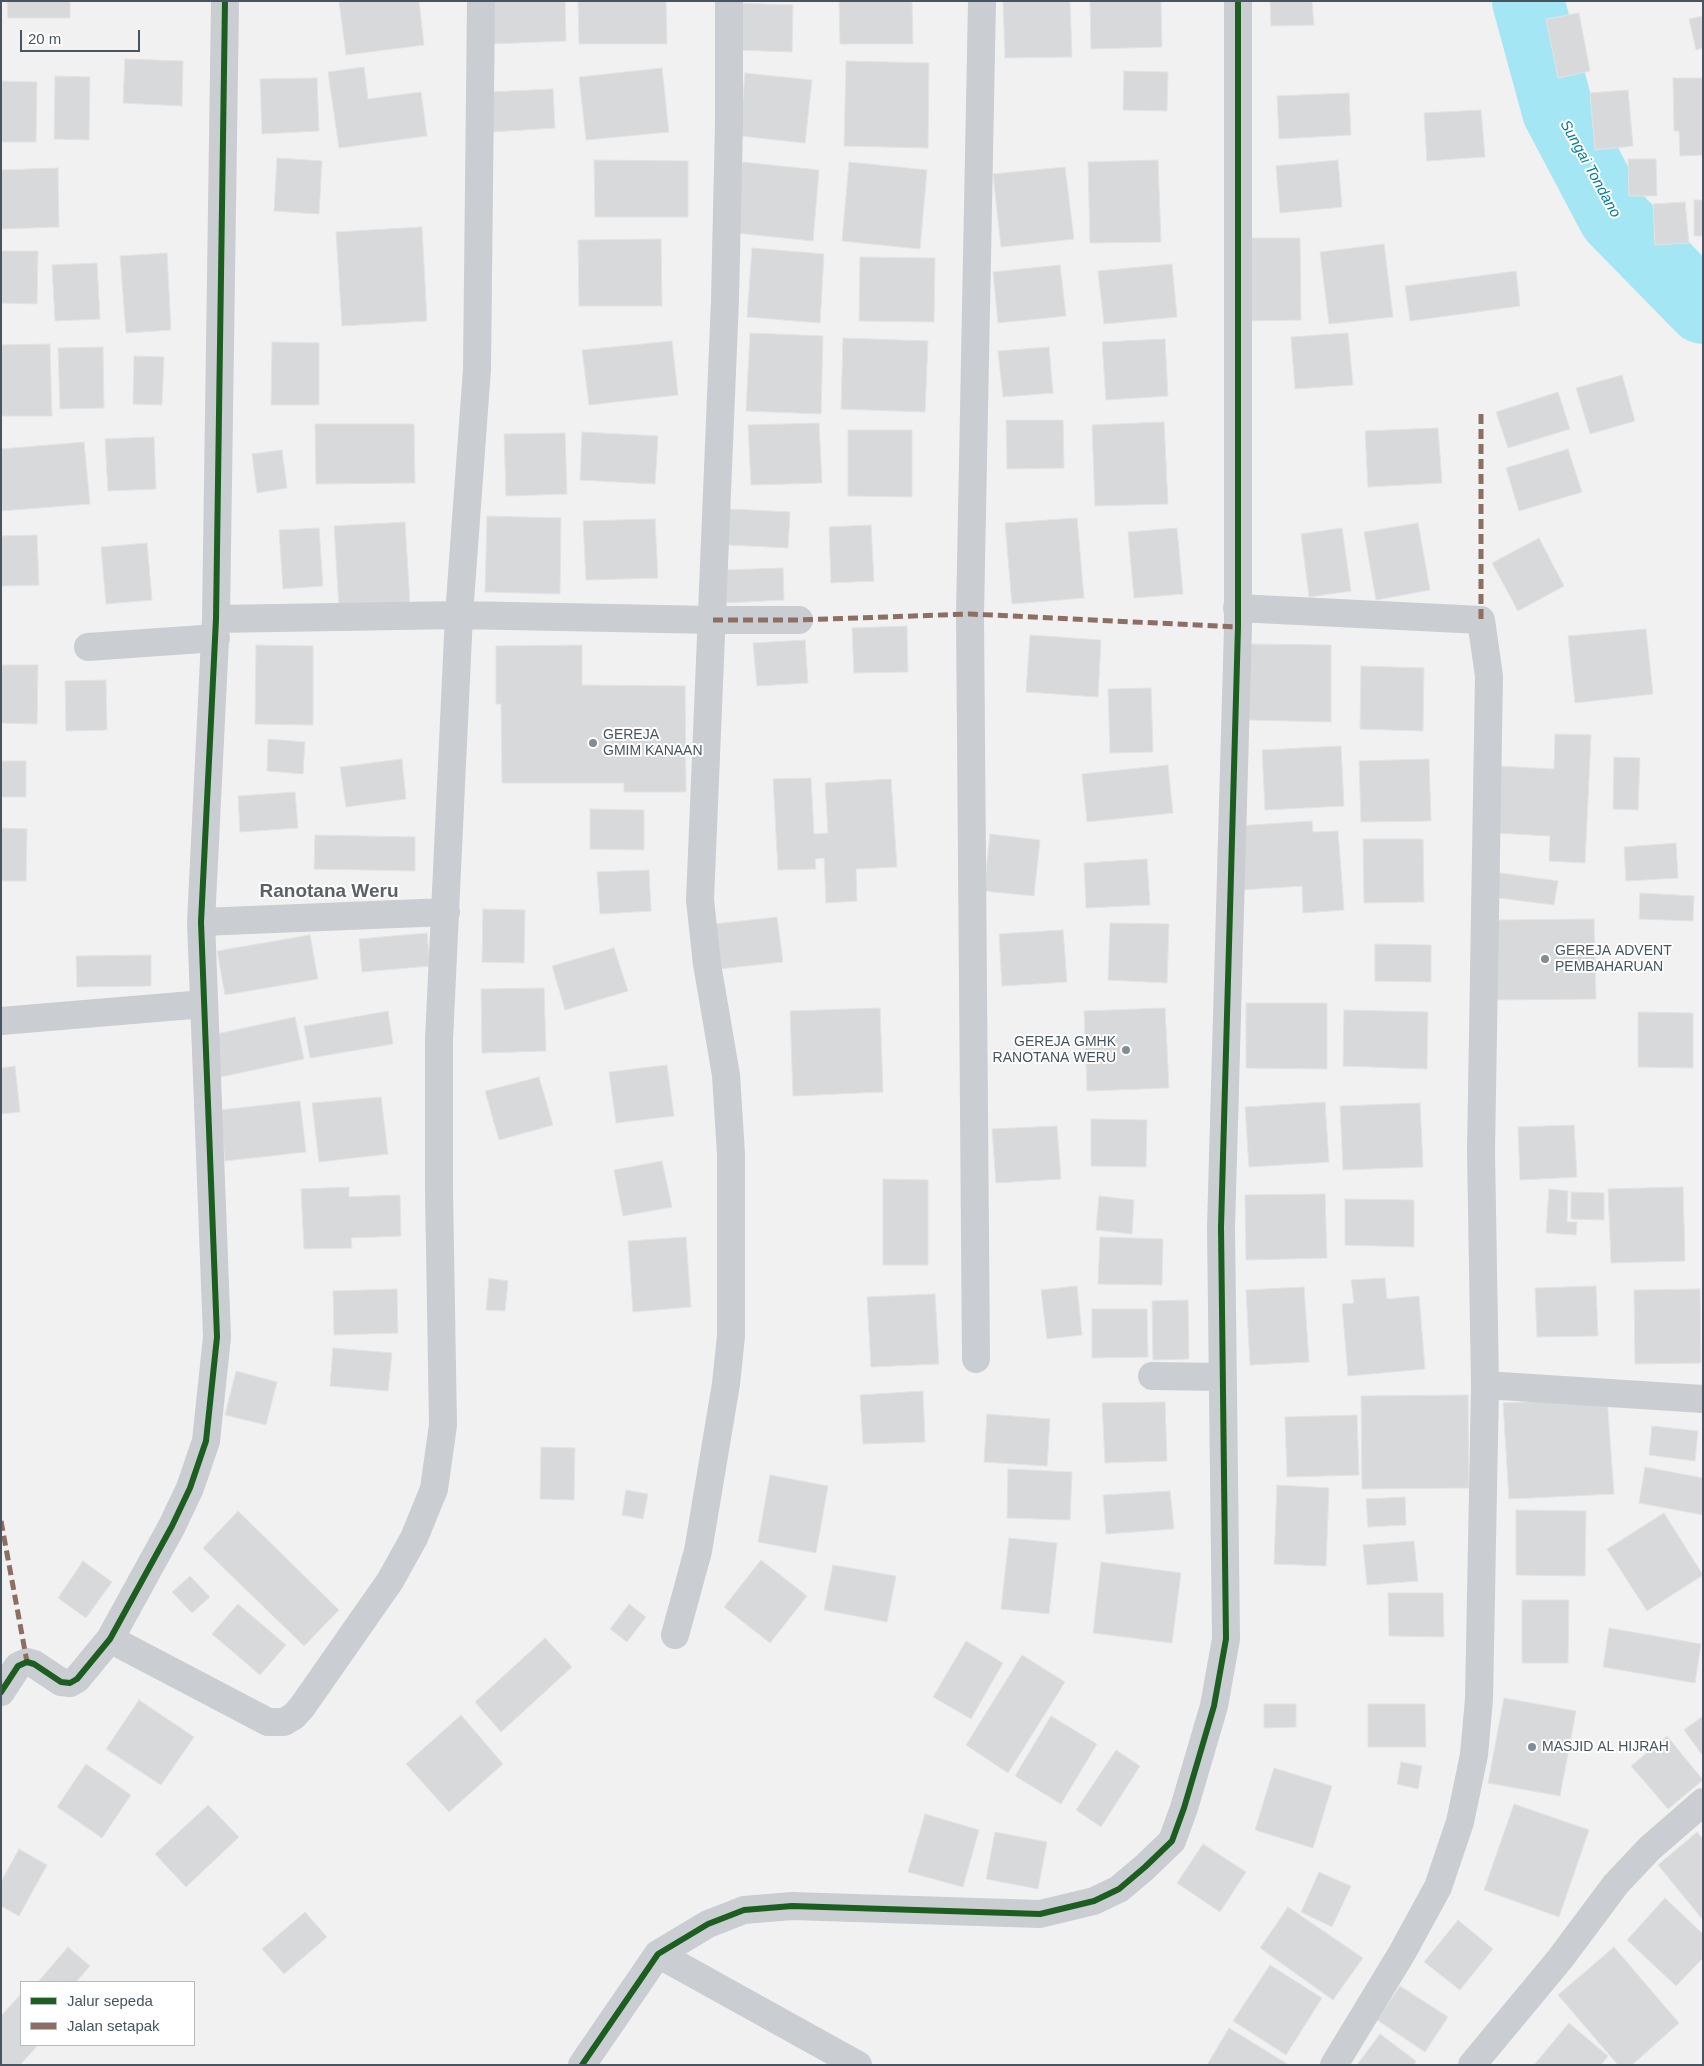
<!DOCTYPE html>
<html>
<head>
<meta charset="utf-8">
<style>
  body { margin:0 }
  #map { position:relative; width:1704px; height:2066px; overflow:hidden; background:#f2f1f1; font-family:Helvetica,sans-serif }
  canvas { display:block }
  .frame { position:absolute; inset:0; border:2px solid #465560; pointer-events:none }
  .legend { position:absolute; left:20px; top:1981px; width:175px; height:65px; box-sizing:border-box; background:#fff; border:1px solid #b5bbbf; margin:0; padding:6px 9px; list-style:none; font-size:15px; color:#465560 }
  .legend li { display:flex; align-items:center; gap:10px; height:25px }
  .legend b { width:25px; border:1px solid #b5bbbf }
  .scale { position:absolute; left:20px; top:30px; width:120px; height:22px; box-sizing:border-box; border:2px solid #465560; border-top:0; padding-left:6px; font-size:15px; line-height:18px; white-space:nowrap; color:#465560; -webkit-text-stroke:4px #fff; paint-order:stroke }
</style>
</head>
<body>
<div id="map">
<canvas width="1704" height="2066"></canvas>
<div class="frame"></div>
<ul class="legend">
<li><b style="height:6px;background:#1b5e20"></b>Jalur sepeda</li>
<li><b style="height:6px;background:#8d6e63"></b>Jalan setapak</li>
</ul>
<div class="scale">20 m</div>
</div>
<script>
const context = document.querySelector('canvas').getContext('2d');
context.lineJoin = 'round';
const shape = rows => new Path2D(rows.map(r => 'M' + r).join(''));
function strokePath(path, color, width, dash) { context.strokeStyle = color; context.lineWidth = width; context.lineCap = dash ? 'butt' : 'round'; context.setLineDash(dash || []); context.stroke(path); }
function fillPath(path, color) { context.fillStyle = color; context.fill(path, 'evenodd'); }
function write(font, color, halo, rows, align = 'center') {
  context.font = font + ' Helvetica,sans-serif'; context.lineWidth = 4; context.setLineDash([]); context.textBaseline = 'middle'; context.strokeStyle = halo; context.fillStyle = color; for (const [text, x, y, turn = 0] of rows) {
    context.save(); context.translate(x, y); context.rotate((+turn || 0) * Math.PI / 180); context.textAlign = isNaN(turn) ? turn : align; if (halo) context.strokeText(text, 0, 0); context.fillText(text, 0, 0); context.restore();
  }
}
strokePath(shape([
  [1528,1,1558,111,1614,217,1703,308]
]), '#a4e6f4', 72);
const building = shape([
  [7,1,70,1,70,18,8,18,7,1],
  [339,1,419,1,424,45,346,55,339,1],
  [489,1,565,1,566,41,491,44,489,1],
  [578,1,666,1,667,44,579,44,578,1],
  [839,1,912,1,913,44,840,44,839,1],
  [1003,1,1070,1,1072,57,1005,58,1003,1],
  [1090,1,1161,1,1162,47,1091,49,1090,1],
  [1270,1,1312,1,1314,25,1271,26,1270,1],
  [737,3,793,5,792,52,736,50,737,3],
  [1579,13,1590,71,1558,78,1546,19,1579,13],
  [1703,16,1703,48,1696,50,1689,19,1703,16],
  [125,59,183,61,182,106,123,103,125,59],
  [846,61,929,63,928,148,844,146,846,61],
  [364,67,368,99,421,92,427,136,339,148,328,72,364,67],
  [662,68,669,132,586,140,579,77,662,68],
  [1124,71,1168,72,1167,111,1123,110,1124,71],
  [745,73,812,80,805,143,740,136,745,73],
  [55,76,90,77,89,140,54,139,55,76],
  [317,78,319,131,262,134,260,79,317,78],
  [1673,78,1703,78,1703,155,1680,156,1679,131,1674,131,1673,78],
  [1,81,37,82,36,142,1,142,1,81],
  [553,89,555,128,491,132,489,92,553,89],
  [1628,90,1633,146,1595,150,1590,93,1628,90],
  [1349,93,1351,135,1279,139,1277,96,1349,93],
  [1481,110,1485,157,1427,161,1424,113,1481,110],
  [277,158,322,161,319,214,274,211,277,158],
  [1628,159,1656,159,1657,196,1629,196,1628,159],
  [594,160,688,161,688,217,595,217,594,160],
  [1158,160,1161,242,1090,243,1088,162,1158,160],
  [1338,160,1342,207,1280,213,1276,166,1338,160],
  [742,162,819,170,813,241,736,233,742,162],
  [849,162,927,170,920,249,842,241,849,162],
  [1065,167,1074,239,1001,247,993,174,1065,167],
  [58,168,59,227,1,229,1,170,58,168],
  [1694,200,1703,200,1703,236,1694,236,1694,200],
  [1685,202,1689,243,1655,245,1653,204,1685,202],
  [422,227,427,321,342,326,336,232,422,227],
  [1244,238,1300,238,1301,320,1245,321,1244,238],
  [661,239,662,306,579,306,578,240,661,239],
  [1384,244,1393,317,1329,324,1320,252,1384,244],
  [752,248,824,254,820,323,747,317,752,248],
  [1,251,38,251,37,304,1,303,1,251],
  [167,253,171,330,126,333,120,256,167,253],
  [860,257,935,258,934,322,859,321,860,257],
  [97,263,100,319,55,321,52,265,97,263],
  [1172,264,1177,317,1104,324,1098,271,1172,264],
  [1060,265,1066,316,998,323,993,272,1060,265],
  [1516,271,1520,306,1410,321,1405,286,1516,271],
  [750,333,823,336,821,414,746,411,750,333],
  [1348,333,1353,385,1295,389,1291,337,1348,333],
  [843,338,928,341,925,412,841,409,843,338],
  [1165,339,1168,396,1106,400,1102,342,1165,339],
  [672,341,678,395,589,405,582,350,672,341],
  [272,342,319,343,319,405,271,405,272,342],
  [50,344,52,416,1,416,1,345,50,344],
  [103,347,104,408,60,409,58,348,103,347],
  [1049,347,1053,393,1003,397,998,351,1049,347],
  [134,356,164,357,162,405,133,404,134,356],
  [1622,375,1635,421,1590,434,1576,388,1622,375],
  [1558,392,1570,429,1508,448,1496,412,1558,392],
  [1006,420,1063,420,1064,468,1007,469,1006,420],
  [1164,422,1168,504,1095,506,1092,425,1164,422],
  [819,423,822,483,751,485,748,425,819,423],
  [315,424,414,424,415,483,316,484,315,424],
  [1438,428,1442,483,1368,487,1365,431,1438,428],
  [848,430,912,430,912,497,848,496,848,430],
  [582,432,658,436,655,484,580,480,582,432],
  [565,433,567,494,506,496,504,434,565,433],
  [154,437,156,489,108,491,105,439,154,437],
  [84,442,90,504,1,511,1,449,84,442],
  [1568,449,1582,492,1519,511,1506,468,1568,449],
  [282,450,287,488,257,493,252,454,282,450],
  [729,509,790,512,788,548,728,545,729,509],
  [487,516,561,518,560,594,485,592,487,516],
  [1077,518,1084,598,1012,604,1005,523,1077,518],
  [655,519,658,578,586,580,583,521,655,519],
  [405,522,410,604,339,608,334,526,405,522],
  [1418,523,1430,590,1376,600,1364,532,1418,523],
  [871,525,874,581,831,583,829,527,871,525],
  [319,528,323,586,283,589,279,530,319,528],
  [1177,528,1183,594,1134,598,1128,532,1177,528],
  [1342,528,1351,591,1309,597,1301,534,1342,528],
  [37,535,39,585,1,586,1,536,37,535],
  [1539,538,1564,586,1518,611,1492,563,1539,538],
  [147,543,152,600,106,604,101,547,147,543],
  [783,568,784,600,726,603,724,570,783,568],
  [907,626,908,672,854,673,852,628,907,626],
  [1646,629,1653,694,1575,703,1568,636,1646,629],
  [1030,635,1101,640,1098,697,1026,692,1030,635],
  [805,640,808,683,757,686,753,643,805,640],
  [1250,644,1331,645,1331,722,1249,720,1250,644],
  [256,645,313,646,313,725,255,724,256,645],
  [582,645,582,685,685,686,686,792,624,792,624,783,502,783,501,704,496,704,496,646,582,645],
  [1,665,38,665,37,724,1,723,1,665],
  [1361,666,1424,668,1423,731,1360,729,1361,666],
  [106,680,107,730,66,731,65,681,106,680],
  [1151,688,1153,752,1110,753,1108,689,1151,688],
  [1555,734,1591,735,1585,863,1549,861,1550,836,1496,833,1499,766,1554,769,1555,734],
  [268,739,305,742,303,774,267,771,268,739],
  [1341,746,1344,806,1265,810,1262,750,1341,746],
  [1614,757,1640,758,1638,810,1613,809,1614,757],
  [402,759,406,799,346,807,340,767,402,759],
  [1429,759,1431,821,1361,822,1359,761,1429,759],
  [1,761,26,761,26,797,1,797,1,761],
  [1168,765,1173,813,1087,822,1082,774,1168,765],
  [811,778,814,834,828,833,825,783,891,779,897,867,856,869,857,901,826,903,824,858,815,859,816,869,778,870,773,779,811,778],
  [295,792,298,828,240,832,238,796,295,792],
  [590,809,644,810,644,850,590,849,590,809],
  [1312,821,1313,832,1338,831,1344,910,1303,913,1302,886,1241,890,1236,826,1312,821],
  [1,828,27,829,26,881,1,881,1,828],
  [990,834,1040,840,1034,896,984,891,990,834],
  [315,835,415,837,415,871,314,869,315,835],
  [1363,839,1423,839,1424,902,1364,903,1363,839],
  [1676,843,1678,878,1626,881,1624,847,1676,843],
  [1147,859,1150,905,1086,908,1084,863,1147,859],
  [649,870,651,911,600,914,597,872,649,870],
  [1494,872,1558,881,1554,905,1491,897,1494,872],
  [1640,893,1694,896,1693,921,1639,919,1640,893],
  [483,909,525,910,524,963,482,962,483,909],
  [777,917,783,962,719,969,714,924,777,917],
  [1594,919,1596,999,1495,1000,1494,920,1594,919],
  [1110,923,1169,924,1167,983,1108,980,1110,923],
  [1063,930,1067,982,1002,986,999,934,1063,930],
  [427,933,430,966,362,972,359,939,427,933],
  [310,935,318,979,225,995,217,951,310,935],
  [1375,944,1431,945,1431,982,1375,981,1375,944],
  [614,948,628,991,565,1010,552,966,614,948],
  [151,955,151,986,77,987,76,956,151,955],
  [544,988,546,1051,482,1053,481,989,544,988],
  [1246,1003,1327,1003,1327,1069,1246,1068,1246,1003],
  [880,1008,883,1092,793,1096,790,1011,880,1008],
  [1165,1008,1169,1088,1087,1091,1084,1011,1165,1008],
  [1344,1010,1428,1012,1427,1069,1343,1066,1344,1010],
  [388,1011,393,1044,310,1058,304,1026,388,1011],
  [1638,1012,1693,1013,1693,1068,1638,1067,1638,1012],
  [295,1017,304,1059,221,1077,212,1035,295,1017],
  [667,1065,674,1116,616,1123,609,1072,667,1065],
  [15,1066,20,1112,1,1114,1,1068,15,1066],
  [539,1077,553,1125,499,1140,485,1091,539,1077],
  [381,1097,388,1154,319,1162,312,1103,381,1097],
  [300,1101,306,1152,225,1161,220,1110,300,1101],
  [1325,1102,1329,1162,1249,1167,1245,1107,1325,1102],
  [1420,1103,1423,1167,1343,1170,1340,1106,1420,1103],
  [1091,1119,1147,1120,1146,1167,1091,1166,1091,1119],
  [1574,1125,1577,1177,1520,1180,1518,1127,1574,1125],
  [1057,1126,1061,1179,996,1183,992,1129,1057,1126],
  [662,1161,672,1207,623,1216,614,1170,662,1161],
  [883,1179,928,1180,928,1265,883,1265,883,1179],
  [349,1187,349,1197,400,1195,401,1236,351,1238,352,1248,304,1249,301,1189,349,1187],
  [1683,1187,1685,1261,1611,1263,1608,1189,1683,1187],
  [1549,1189,1568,1191,1567,1222,1577,1222,1576,1235,1546,1233,1549,1189],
  [1571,1192,1604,1193,1604,1220,1571,1219,1571,1192],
  [1325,1194,1327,1258,1246,1260,1245,1195,1325,1194],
  [1099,1196,1134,1200,1132,1234,1096,1230,1099,1196],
  [1345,1199,1414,1200,1414,1247,1345,1245,1345,1199],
  [686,1237,691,1307,633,1312,628,1241,686,1237],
  [1100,1237,1163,1239,1162,1285,1098,1284,1100,1237],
  [489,1278,508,1281,505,1311,486,1310,489,1278],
  [1385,1278,1387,1299,1419,1296,1425,1369,1348,1376,1342,1304,1354,1303,1351,1280,1385,1278],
  [1077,1286,1082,1335,1047,1339,1041,1290,1077,1286],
  [1596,1286,1598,1336,1537,1337,1535,1288,1596,1286],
  [1304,1287,1309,1362,1250,1365,1246,1290,1304,1287],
  [397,1289,398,1333,334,1335,333,1291,397,1289],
  [1700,1289,1701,1363,1635,1364,1634,1290,1700,1289],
  [935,1294,939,1364,871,1367,867,1297,935,1294],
  [1188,1300,1189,1359,1153,1360,1152,1301,1188,1300],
  [1092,1309,1147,1309,1148,1357,1092,1358,1092,1309],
  [333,1348,392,1353,388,1391,330,1386,333,1348],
  [236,1371,277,1382,266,1425,225,1415,236,1371],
  [923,1391,925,1442,863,1444,860,1395,923,1391],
  [1468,1395,1469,1488,1362,1489,1361,1396,1468,1395],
  [1607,1398,1614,1494,1509,1499,1503,1403,1607,1398],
  [1165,1402,1167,1461,1105,1463,1102,1403,1165,1402],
  [987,1414,1050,1419,1047,1466,984,1462,987,1414],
  [1357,1415,1359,1475,1287,1477,1285,1417,1357,1415],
  [1652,1426,1698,1431,1695,1461,1649,1455,1652,1426],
  [541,1447,575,1448,574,1500,540,1499,541,1447],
  [1645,1467,1703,1478,1703,1515,1639,1503,1645,1467],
  [1008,1469,1072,1472,1070,1520,1007,1518,1008,1469],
  [770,1475,828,1486,816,1553,758,1542,770,1475],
  [1277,1485,1329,1488,1326,1566,1274,1564,1277,1485],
  [626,1490,648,1494,643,1519,622,1515,626,1490],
  [1170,1491,1174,1529,1106,1534,1103,1495,1170,1491],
  [1405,1497,1406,1525,1368,1527,1366,1499,1405,1497],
  [1516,1510,1586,1511,1585,1576,1516,1575,1516,1510],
  [238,1511,339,1610,304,1646,203,1548,238,1511],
  [1664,1513,1703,1575,1647,1611,1607,1549,1664,1513],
  [1009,1538,1057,1543,1049,1614,1001,1609,1009,1538],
  [1414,1541,1418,1581,1367,1585,1363,1545,1414,1541],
  [761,1560,807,1596,770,1643,724,1607,761,1560],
  [83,1561,112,1582,86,1618,58,1598,83,1561],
  [1101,1562,1181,1573,1172,1643,1093,1633,1101,1562],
  [833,1565,896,1576,887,1622,824,1610,833,1565],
  [190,1576,210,1597,192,1613,172,1592,190,1576],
  [1388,1593,1443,1593,1444,1637,1389,1636,1388,1593],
  [1522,1600,1569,1600,1568,1663,1522,1663,1522,1600],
  [238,1604,286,1645,260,1675,212,1634,238,1604],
  [629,1604,646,1617,627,1642,610,1629,629,1604],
  [1609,1628,1701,1644,1695,1683,1603,1667,1609,1628],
  [545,1638,572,1667,501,1732,475,1702,545,1638],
  [966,1641,1003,1663,971,1719,933,1697,966,1641],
  [1022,1655,1065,1682,1008,1773,966,1745,1022,1655],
  [1504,1698,1576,1711,1560,1796,1488,1783,1504,1698],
  [139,1700,194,1737,161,1785,106,1749,139,1700],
  [1264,1704,1296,1704,1296,1727,1264,1728,1264,1704],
  [1368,1704,1425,1704,1426,1747,1368,1747,1368,1704],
  [461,1715,503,1764,449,1812,406,1764,461,1715],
  [1051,1716,1097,1744,1061,1804,1015,1776,1051,1716],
  [1703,1716,1703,1756,1684,1730,1703,1716],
  [1667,1736,1703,1780,1668,1809,1631,1766,1667,1736],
  [1116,1750,1140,1766,1101,1827,1076,1810,1116,1750],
  [1401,1762,1422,1766,1418,1789,1397,1784,1401,1762],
  [86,1764,131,1795,102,1838,57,1807,86,1764],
  [1274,1768,1332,1786,1313,1848,1255,1830,1274,1768],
  [1514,1804,1589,1830,1559,1917,1484,1890,1514,1804],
  [208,1805,239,1837,186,1887,155,1854,208,1805],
  [925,1814,979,1830,963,1887,908,1872,925,1814],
  [995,1832,1047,1842,1038,1889,986,1879,995,1832],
  [1697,1832,1703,1839,1703,1920,1658,1865,1697,1832],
  [1203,1844,1246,1872,1220,1912,1177,1883,1203,1844],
  [19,1849,47,1865,19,1916,1,1906,1,1882,19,1849],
  [1319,1872,1351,1886,1332,1927,1301,1912,1319,1872],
  [1665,1898,1703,1934,1703,1958,1676,1986,1627,1940,1665,1898],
  [1288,1907,1363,1958,1333,2000,1260,1948,1288,1907],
  [305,1912,327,1937,284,1974,262,1949,305,1912],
  [1458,1920,1493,1949,1460,1990,1424,1962,1458,1920],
  [68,1947,90,1966,76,1982,38,1982,68,1947],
  [1614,1947,1679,2023,1632,2065,1618,2065,1558,1995,1614,1947],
  [1270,1965,1322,1998,1286,2055,1233,2021,1270,1965],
  [1400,1986,1448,2017,1425,2052,1377,2020,1400,1986],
  [20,1995,21,2045,38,2045,20,2065,1,2065,1,2016,20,1995],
  [1569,2023,1608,2056,1601,2065,1534,2065,1569,2023],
  [1229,2028,1289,2065,1207,2065,1229,2028],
  [1380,2034,1416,2061,1414,2065,1357,2065,1380,2034]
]);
fillPath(building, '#d8d9da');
strokePath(building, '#e3e3e4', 1);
strokePath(shape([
  [481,1,477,369,459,615,713,620,799,620],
  [1237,608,1481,620,1489,676,1481,1151,1485,1385,1479,1699,1474,1755,1460,1822,1438,1887,1402,1953,1334,2065],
  [88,647,216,638],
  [201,922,446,912],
  [1,1021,204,1004],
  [976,1359,970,614,982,1],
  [1152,1376,1223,1377],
  [1485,1385,1703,1399],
  [675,1635,698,1551,726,1384,731,1336,731,1154,726,1075,707,964,700,900,725,300,729,123,729,1],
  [110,1639,268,1722,284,1722,294,1716,302,1707,390,1581,414,1538,434,1489,443,1425,439,1190,439,1040,459,615,216,619],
  [1,1692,18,1666,27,1662,34,1664,61,1682,70,1683,77,1679,110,1639,172,1526,190,1488,206,1441,217,1337,201,922,216,619,225,1],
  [658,1954,858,2065],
  [582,2065,658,1954,708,1924,744,1910,792,1906,1040,1914,1094,1901,1119,1889,1145,1867,1172,1841,1184,1808,1214,1706,1226,1639,1221,1227,1238,627,1238,1],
  [1472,2065,1560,1959,1616,1884,1650,1848,1703,1802]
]), '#cacdd1', 28);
strokePath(shape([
  [1481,414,1481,620],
  [713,620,799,620,970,614,1238,627],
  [1,1521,27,1662]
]), '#8d6e63', 5, [10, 5]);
strokePath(shape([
  [1,1692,18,1666,27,1662,34,1664,61,1682,70,1683,77,1679,110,1639,172,1526,190,1488,206,1441,217,1337,201,922,216,619,225,1],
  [582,2065,658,1954,708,1924,744,1910,792,1906,1040,1914,1094,1901,1119,1889,1145,1867,1172,1841,1184,1808,1214,1706,1226,1639,1221,1227,1238,627,1238,1]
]), '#1b5e20', 6);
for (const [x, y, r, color] of [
  [593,743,5,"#828c93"],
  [1545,959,5,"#828c93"],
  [1126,1050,5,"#828c93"],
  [1532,1747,5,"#828c93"]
]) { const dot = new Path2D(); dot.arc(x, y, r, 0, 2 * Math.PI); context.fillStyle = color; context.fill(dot); strokePath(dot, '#fff', 2); }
write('14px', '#465560', '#fff', [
  ["GEREJA",603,735],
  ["GMIM KANAAN",603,751],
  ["GEREJA ADVENT",1555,951],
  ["PEMBAHARUAN",1555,967],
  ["GEREJA GMHK",1116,1042,"right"],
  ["RANOTANA WERU",1116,1058,"right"],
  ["MASJID AL HIJRAH",1542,1747]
], 'left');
write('italic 15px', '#037e97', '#fff', [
  ["Sungai Tondano",1590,169,61]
]);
write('bold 19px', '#5c6166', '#fff', [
  ["Ranotana Weru",329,892]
]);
</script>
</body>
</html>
